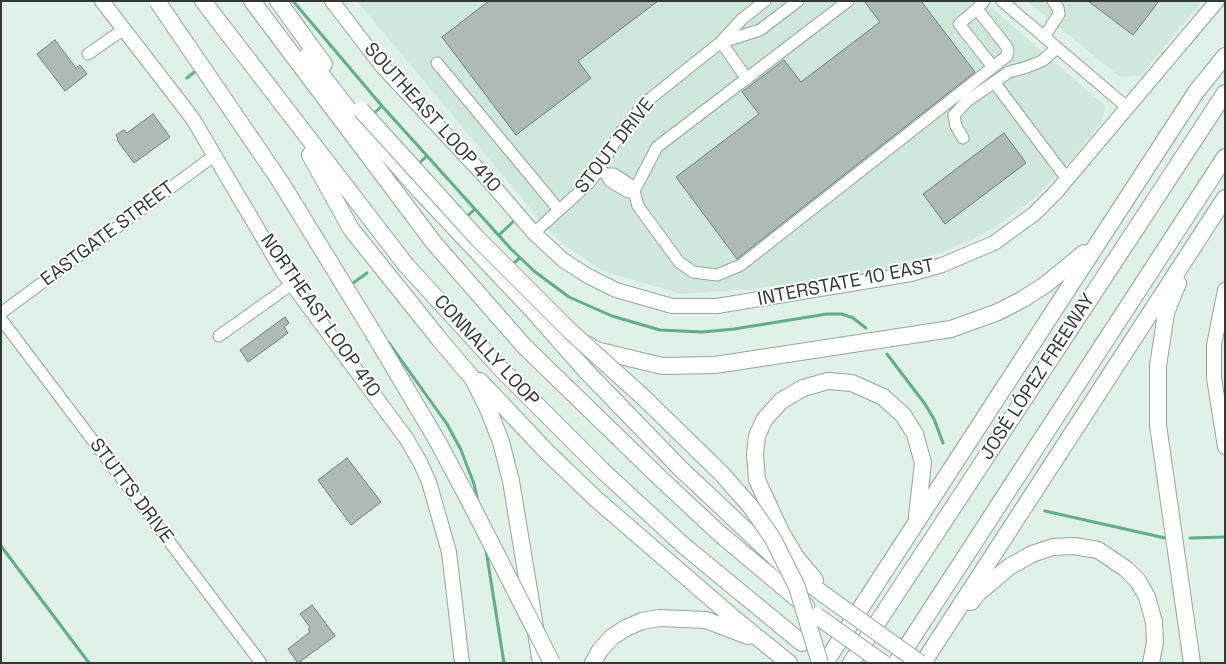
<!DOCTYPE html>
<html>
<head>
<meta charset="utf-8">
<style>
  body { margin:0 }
  #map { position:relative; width:1226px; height:664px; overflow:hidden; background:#e0f1e8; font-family:"Space Grotesk",sans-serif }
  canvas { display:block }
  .frame { position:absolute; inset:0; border:2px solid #323835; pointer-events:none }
</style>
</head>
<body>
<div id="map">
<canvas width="1226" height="664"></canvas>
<div class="frame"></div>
</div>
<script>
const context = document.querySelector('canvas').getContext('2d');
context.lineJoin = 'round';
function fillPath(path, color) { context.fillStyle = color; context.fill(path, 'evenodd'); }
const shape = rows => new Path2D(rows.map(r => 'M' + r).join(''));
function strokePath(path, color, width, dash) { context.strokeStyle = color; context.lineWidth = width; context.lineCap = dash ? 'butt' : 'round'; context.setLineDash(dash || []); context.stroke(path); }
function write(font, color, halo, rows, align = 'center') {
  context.font = font + ' "Space Grotesk",sans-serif'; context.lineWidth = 4; context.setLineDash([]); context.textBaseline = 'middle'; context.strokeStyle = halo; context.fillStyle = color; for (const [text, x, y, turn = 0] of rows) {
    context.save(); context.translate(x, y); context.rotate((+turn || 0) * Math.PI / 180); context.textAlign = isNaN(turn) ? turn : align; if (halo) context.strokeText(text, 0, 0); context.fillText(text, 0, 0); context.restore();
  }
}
fillPath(shape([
  [357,1,984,1,1105,106,1102,121,1073,158,1035,198,1001,223,972,240,931,256,868,273,753,289,681,294,603,271,562,243,546,227],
  [1027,1,1202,1,1141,75,1120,77]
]), '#cfe8dc');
strokePath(shape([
  [293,1,382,106,511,249,534,271,569,297,612,316,660,330,702,332,734,329,827,314,842,314,853,318,866,328],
  [187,78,198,69],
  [373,114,382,106],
  [417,165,427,156],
  [465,218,475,209],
  [499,235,515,220],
  [510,266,520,258],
  [349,286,367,273],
  [389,343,447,424,461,450,474,484,478,502],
  [887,354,925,404,934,419,943,443],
  [1045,511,1165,538],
  [1190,538,1225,537],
  [1,546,89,663],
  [486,550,504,663]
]), '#63ac8c', 3);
const building = shape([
  [489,1,658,1,578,61,591,78,516,135,442,37,489,1],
  [864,1,921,1,975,72,737,259,676,177,759,114,742,92,784,60,801,82,880,22,864,1],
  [1088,1,1159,1,1133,35,1088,1],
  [55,40,76,68,80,65,87,74,65,91,37,54,55,40],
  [153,114,170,137,134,163,117,140,118,139,116,135,124,130,127,133,153,114],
  [1004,133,1026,163,945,224,923,194,1004,133],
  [285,317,289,323,284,327,288,333,248,362,240,350,285,317],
  [347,458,381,502,351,525,318,480,347,458],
  [312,605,335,636,298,663,288,649,310,632,308,629,310,627,300,614,312,605]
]);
fillPath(building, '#adbdb5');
strokePath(building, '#707f77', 1);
const minor = shape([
  [848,1,657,147,634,191,638,206,679,262,693,272,717,275,741,265,1007,56,1008,51,1007,47,977,9],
  [984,1,977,9,959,24,993,67],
  [1002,1,1128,108],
  [1044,37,1059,14,1058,8,1053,1],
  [721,42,747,79],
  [722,42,760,30,798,1],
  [88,54,124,29],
  [437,63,559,210],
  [994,82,1067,179],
  [963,138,956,126,954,115,967,101,1009,72,1027,67,1042,61,1057,48],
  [598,170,606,174,610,181,618,186,628,192,634,191,632,186,614,174,606,174],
  [534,233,588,184,595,175,621,132,646,102,721,42,742,19,765,1],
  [1,313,215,155],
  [1,319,261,663],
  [219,336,292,284]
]);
const major = shape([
  [102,1,193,119,283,272,406,438,420,462,429,482,449,552,462,663],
  [332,1,381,65,490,182,534,233,563,260,588,276,616,290,672,306,717,306,911,274,942,265,994,243,1034,214,1056,192,1217,1],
  [1225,290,1214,345,1214,378,1225,447]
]);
const highway = shape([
  [203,1,406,265,503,371,602,470,683,545,802,643],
  [252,1,434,243,524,346,660,478,720,534,806,606],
  [278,1,324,64],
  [307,56,352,114,420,191,535,313,587,372,681,469,783,565,833,601],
  [310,155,351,229,440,340,473,379,489,411,501,442,511,481,541,663],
  [1178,283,1166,313,1158,366,1158,425,1192,663],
  [587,344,596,350,662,366,715,365,951,329,998,312,1023,299,1045,285,1084,253],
  [480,381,547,452,596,499,736,620,789,663],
  [815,580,796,557,782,534,757,480,755,454,757,436,764,420,781,401,803,388,828,381,852,383,883,397,903,415,915,434,923,463,917,516],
  [971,602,978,593,1009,567,1032,554,1053,547,1074,546,1098,550,1126,569,1138,581,1147,597,1154,622,1155,642,1151,663],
  [593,663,600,650,612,637,626,628,642,621,659,618,706,620,748,636],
  [825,663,1196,92,1225,56],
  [851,663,1225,93],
  [896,663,1225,157],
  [923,663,1225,198]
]);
strokePath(minor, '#95a49d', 13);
strokePath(major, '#95a49d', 16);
strokePath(highway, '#95a49d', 18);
strokePath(minor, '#fff', 11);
strokePath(major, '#fff', 14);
strokePath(highway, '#fff', 16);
const highwayBridge = shape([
  [157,1,280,181,374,334,438,442,472,506,552,663],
  [361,110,478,239,570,331,643,397,722,474,751,507,773,539,797,587,820,663],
  [833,601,920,663],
  [817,616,883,663]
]);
strokePath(highwayBridge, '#95a49d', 18, []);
strokePath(highwayBridge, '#fff', 16);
write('19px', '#323835', '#fff', [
  ["SOUTHEAST LOOP 410",432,118,48],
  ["STOUT DRIVE",615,146,-52],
  ["EASTGATE STREET",108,234,-37],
  ["INTERSTATE 10 EAST",846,283,-11],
  ["NORTHEAST LOOP 410",320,316,55],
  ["CONNALLY LOOP",486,351,47],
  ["JOSÉ LÓPEZ FREEWAY",1038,377,-57],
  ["STUTTS DRIVE",131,491,53]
]);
</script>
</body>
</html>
